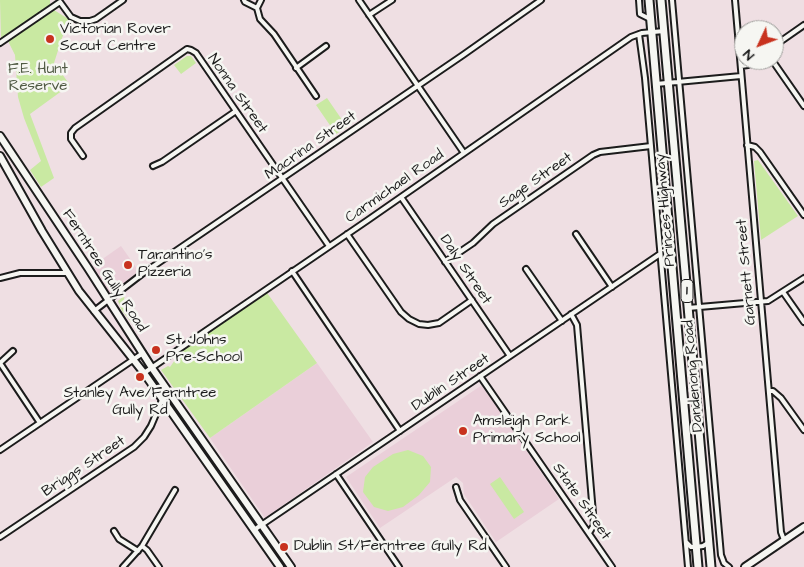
<!DOCTYPE html>
<html>
<head>
<meta charset="utf-8">
<style>
  body { margin:0 }
  #map { position:relative; width:804px; height:567px; overflow:hidden; background:#efdfe3; font-family:"Architects Daughter",sans-serif }
  canvas { display:block }
  .north { position:absolute; left:734px; top:20px; width:50px; height:50px; box-sizing:border-box; background:#f6f6f2; border:1px solid #9f9f9c; border-radius:50%; rotate:227deg; font-size:14px; font-weight:700; line-height:20px; text-align:center; color:#1c1c1c }
  .north::after { content:''; display:block; margin:auto; width:18px; height:22px; background:#c8321e; clip-path:polygon(50% 0,100% 100%,50% 72%,0 100%) }
</style>
</head>
<body>
<div id="map">
<canvas width="804" height="567"></canvas>
<div class="north">N</div>
</div>
<script>
const context = document.querySelector('canvas').getContext('2d');
context.lineJoin = 'round';
function fillPath(path, color) { context.fillStyle = color; context.fill(path, 'evenodd'); }
const shape = rows => new Path2D(rows.map(r => 'M' + r).join(''));
function strokePath(path, color, width, dash) { context.strokeStyle = color; context.lineWidth = width; context.lineCap = dash ? 'butt' : 'round'; context.setLineDash(dash || []); context.stroke(path); }
function write(font, color, halo, rows, align = 'center') {
  context.font = font + ' "Architects Daughter",sans-serif'; context.lineWidth = 5; context.setLineDash([]); context.textBaseline = 'middle'; context.strokeStyle = halo; context.fillStyle = color; for (const [text, x, y, turn = 0] of rows) {
    context.save(); context.translate(x, y); context.rotate((+turn || 0) * Math.PI / 180); context.textAlign = isNaN(turn) ? turn : align; if (halo) context.strokeText(text, 0, 0); context.fillText(text, 0, 0); context.restore();
  }
}
fillPath(shape([
  [121,246,140,273,109,295,91,267],
  [317,363,373,442,265,518,210,438],
  [482,385,559,499,496,542,464,494,463,483,456,477,380,528,346,477]
]), '#eacfd9');
fillPath(shape([
  [0,0,50,0,50,5,1,39],
  [54,10,70,20,62,38,54,63,70,85,30,114,54,178,41,187,30,170,41,161,24,118,18,97,15,55,8,41],
  [187,56,191,56,196,63,181,74,174,65],
  [327,98,347,127,336,134,316,105],
  [758,160,798,216,761,240,754,161],
  [265,290,317,363,210,438,161,370,168,366,170,367,187,343],
  [125,295,124,299,143,324,136,328,122,311,118,301],
  [408,450,423,456,431,467,430,482,419,495,403,507,388,511,374,507,363,492,365,477,373,467,393,454],
  [500,477,524,512,514,519,490,484]
]), '#c9e9a2');
const minor = shape([
  [244,0,245,2,257,8,260,19,274,34,316,96],
  [359,0,464,153],
  [639,0,640,14,650,19],
  [672,0,721,555,724,563,729,567],
  [735,0,781,532,784,540],
  [257,8,261,0],
  [369,15,392,0],
  [639,34,645,78,688,567],
  [0,43,60,2,71,17,80,21,90,21,96,19,123,0],
  [774,46,804,25],
  [772,60,804,106],
  [741,66,748,65,755,60],
  [296,68,326,46],
  [656,84,741,76],
  [747,145,755,147,760,152,804,215],
  [83,156,71,139,71,133,75,128,187,49,191,50,196,53,329,246],
  [153,166,162,162,236,111],
  [401,197,510,356],
  [347,234,401,312,409,319,419,324,428,325,439,323,472,300],
  [576,234,612,287],
  [445,262,473,243,493,224,593,155,600,152,651,146],
  [526,269,562,321],
  [292,271,400,431],
  [0,278,20,273,67,273],
  [783,292,804,322],
  [688,308,768,301,804,278],
  [94,311,142,274,463,55,541,0],
  [571,314,577,325,594,525,589,533],
  [0,363,40,423],
  [0,363,13,351],
  [144,373,368,220,631,37,642,33,664,31],
  [480,376,612,567],
  [769,391,773,391,781,398,804,430],
  [0,450,143,353],
  [336,474,399,567],
  [456,487,460,500,506,567],
  [254,530,660,254],
  [114,531,119,539,138,551],
  [0,537,134,447,144,437,151,426,162,400],
  [686,542,691,547,696,547,703,546,708,543],
  [142,546,147,550,159,567],
  [123,567,142,546,175,490]
]);
const primary = shape([
  [0,136,88,268,152,368,291,567],
  [0,156,42,231,79,291,144,373,280,567],
  [745,567,804,527]
]);
const trunk = shape([
  [649,0,698,567],
  [661,0,711,567]
]);
strokePath(minor, '#1c1c1c', 8);
strokePath(primary, '#1c1c1c', 10);
strokePath(trunk, '#1c1c1c', 11);
strokePath(minor, '#f6f6f2', 4);
strokePath(primary, '#f6f6f2', 6);
strokePath(trunk, '#f6f6f2', 7);
for (const [x, y, r, color] of [
  [50,39,5,"#c8321e"],
  [128,265,5,"#c8321e"],
  [156,350,5,"#c8321e"],
  [140,377,5,"#c8321e"],
  [463,431,5,"#c8321e"],
  [284,547,5,"#c8321e"]
]) { const dot = new Path2D(); dot.arc(x, y, r, 0, 2 * Math.PI); context.fillStyle = color; context.fill(dot); strokePath(dot, '#f6f6f2', 2); }
for (const [x, y, w] of [
  [687,291,12]
]) { const box = new Path2D(); box.roundRect(x - w / 2, y - 11.5, w, 23, 4); context.fillStyle = '#f6f6f2'; context.fill(box); strokePath(box, '#1c1c1c', 1); }
write('bold 14px', '#1c1c1c', null, [
  ["1",687,291]
]);
write('15px', '#1c1c1c', '#f6f6f2', [
  ["Victorian Rover",60,30],
  ["Scout Centre",60,47],
  ["Tarantino's",138,256],
  ["Pizzeria",138,273],
  ["St Johns",166,341],
  ["Pre-School",166,358],
  ["Stanley Ave/Ferntree",140,394,"center"],
  ["Gully Rd",140,411,"center"],
  ["Amsleigh Park",473,422],
  ["Primary School",473,439],
  ["Dublin St/Ferntree Gully Rd",294,547]
], 'left');
write('15px', '#505a44', '#f6f6f2', [
  ["F.E. Hunt",38,70],
  ["Reserve",38,87]
]);
write('15px', '#1c1c1c', '#f6f6f2', [
  ["Nonna Street",237,94,55],
  ["Macrina Street",311,146,-35],
  ["Sage Street",536,181,-35],
  ["Carmichael Road",395,187,-35],
  ["Princes Highway",666,210,-95],
  ["Daly Street",465,270,56],
  ["Ferntree Gully Road",104,271,57],
  ["Garnett Street",747,272,-95],
  ["Dandenong Road",694,376,-95],
  ["Dublin Street",451,383,-34],
  ["Briggs Street",84,467,-34],
  ["State Street",581,502,55]
]);
</script>
</body>
</html>
